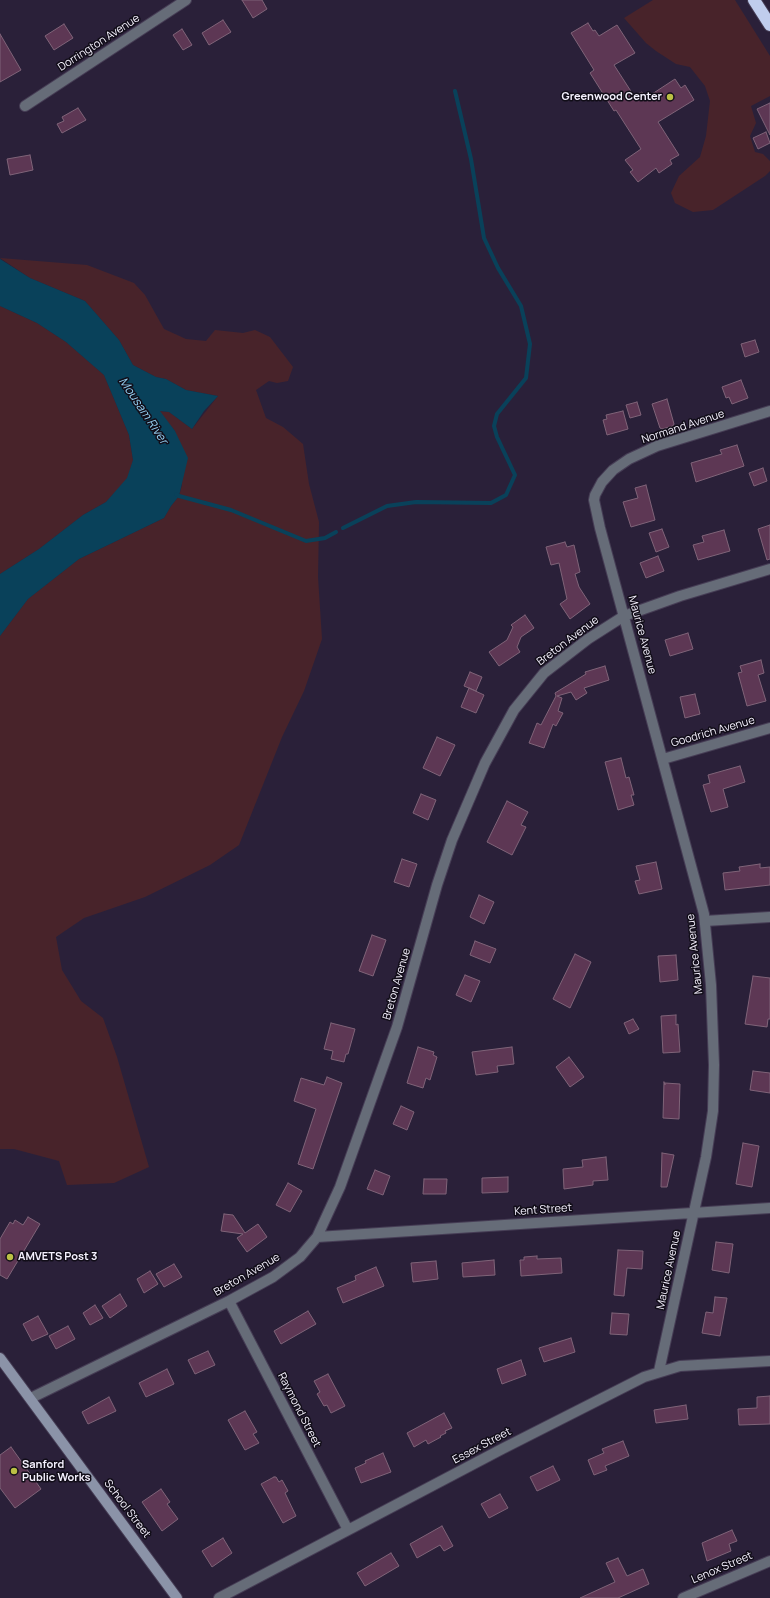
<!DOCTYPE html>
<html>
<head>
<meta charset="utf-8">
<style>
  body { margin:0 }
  canvas { display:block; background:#2a2039 }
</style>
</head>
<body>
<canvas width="770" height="1598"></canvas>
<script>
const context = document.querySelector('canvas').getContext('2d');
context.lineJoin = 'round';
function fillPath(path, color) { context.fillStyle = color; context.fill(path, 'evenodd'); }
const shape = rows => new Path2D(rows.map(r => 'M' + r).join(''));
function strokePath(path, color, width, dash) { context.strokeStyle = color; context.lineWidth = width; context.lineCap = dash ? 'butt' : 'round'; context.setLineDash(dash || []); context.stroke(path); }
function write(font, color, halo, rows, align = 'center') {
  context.font = font + ' Manrope,sans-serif'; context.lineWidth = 3; context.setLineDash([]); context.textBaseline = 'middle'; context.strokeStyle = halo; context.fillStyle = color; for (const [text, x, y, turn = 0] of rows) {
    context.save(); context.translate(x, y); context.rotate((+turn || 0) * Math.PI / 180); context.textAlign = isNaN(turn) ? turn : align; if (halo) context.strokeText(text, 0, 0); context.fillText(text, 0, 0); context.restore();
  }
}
fillPath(shape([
  [653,0,735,0,770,56,770,96,751,106,756,123,750,136,755,152,763,154,770,161,770,171,765,176,713,210,693,212,675,203,671,193,679,176,700,157,706,136,710,101,705,86,690,67,676,64,656,51,646,43,624,18],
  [0,258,87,265,134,283,145,295,164,329,186,339,206,341,215,330,243,333,255,330,270,337,293,367,288,381,277,383,269,381,256,390,266,418,283,427,303,444,309,484,319,522,318,577,322,639,304,691,282,737,239,845,210,865,145,897,84,918,56,937,62,970,81,1001,103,1018,117,1057,149,1167,114,1183,67,1185,59,1161,14,1149,0,1149,0,636,28,599,79,559,164,518,171,506,179,496,182,485,175,431,159,411,169,412,192,429,218,396,186,390,166,379,156,377,133,365,119,340,85,301,30,278],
  [0,306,37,323,66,342,104,375,129,435,133,460,128,478,106,502,83,515,39,549,0,574]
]), '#48232a');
fillPath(shape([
  [0,259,30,278,85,301,119,340,133,365,156,377,166,379,186,390,218,396,204,411,192,429,169,412,160,411,175,431,188,458,179,496,171,506,164,518,79,559,28,599,0,636,0,574,39,549,83,515,106,502,127,478,133,460,129,435,104,375,66,342,37,323,0,306]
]), '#09415a');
strokePath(shape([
  [176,494,179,496,231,510,306,541,325,538,336,532],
  [343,528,387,506,416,502,491,503,506,495,515,475,497,437,494,426,497,414,526,378,530,344,521,306,498,268,484,238,471,159,455,91]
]), '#09415a', 4);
const building = shape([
  [242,0,262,0,267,9,253,18,242,0],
  [223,20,231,32,209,45,202,33,223,20],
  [588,23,593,31,595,30,599,36,617,25,635,53,614,65,634,96,642,92,646,98,675,79,681,88,685,85,694,100,658,122,679,155,670,160,672,164,659,173,656,168,638,182,630,172,633,170,625,160,641,149,616,110,614,111,590,73,594,70,571,33,588,23],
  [64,24,73,38,54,50,45,36,64,24],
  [182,29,192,45,183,50,173,35,182,29],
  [0,34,21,70,0,82,0,34],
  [770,103,770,135,757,109,770,103],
  [78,108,86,120,62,133,57,124,64,121,62,117,78,108],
  [766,132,770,143,758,149,753,138,766,132],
  [30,155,33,170,10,175,7,159,30,155],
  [755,340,759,352,745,357,741,344,755,340],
  [741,380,748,398,732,404,729,397,726,398,722,387,741,380],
  [667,399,674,424,673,426,662,429,660,428,652,404,667,399],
  [637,402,641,415,630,418,626,405,637,402],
  [623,411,628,429,607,435,603,420,607,419,606,415,623,411],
  [737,445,744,466,696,482,691,463,722,454,720,450,737,445],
  [763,468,767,481,754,486,749,473,763,468],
  [646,485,655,520,631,527,623,502,638,498,635,488,646,485],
  [770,525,770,559,767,560,758,529,770,525],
  [662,529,669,547,656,552,649,533,662,529],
  [724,530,730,551,698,560,693,545,704,542,702,536,724,530],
  [565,542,567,547,574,545,580,572,575,574,579,587,590,604,570,619,560,604,567,599,559,563,551,565,546,547,565,542],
  [658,556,664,571,646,578,640,563,658,556],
  [525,615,534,628,521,637,517,647,520,652,499,666,489,652,507,640,513,627,511,625,525,615],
  [688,633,693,649,670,656,665,640,688,633],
  [761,660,764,673,758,675,766,701,747,706,738,673,742,672,740,666,761,660],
  [605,666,609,680,584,688,587,693,576,700,571,692,557,696,562,698,558,711,563,713,556,726,553,724,544,748,529,743,537,723,541,725,556,696,555,693,586,674,585,672,605,666],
  [470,672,482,677,476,691,464,686,470,672],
  [469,688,484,695,476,713,461,707,469,688],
  [695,694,700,714,685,718,680,697,695,694],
  [437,737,455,745,440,776,423,768,437,737],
  [621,758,626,778,629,777,634,795,631,795,634,805,618,810,605,762,621,758],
  [740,766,745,782,723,789,728,807,711,812,703,785,710,783,708,775,740,766],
  [421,794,436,800,428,820,413,813,421,794],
  [507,801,528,812,521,825,526,827,512,855,487,842,507,801],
  [402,859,417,864,409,887,394,882,402,859],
  [656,862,662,889,639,894,635,881,640,880,636,866,656,862],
  [760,864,760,868,770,867,770,885,725,890,723,873,740,871,739,867,760,864],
  [479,895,494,902,484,924,470,917,479,895],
  [372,935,386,940,373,976,359,971,372,935],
  [475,941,496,949,490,963,470,955,475,941],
  [575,954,591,962,570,1008,553,999,575,954],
  [676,955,678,980,660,982,658,956,676,955],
  [465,975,480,981,471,1002,456,995,465,975],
  [753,976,770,978,770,1019,768,1019,767,1027,745,1024,753,976],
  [676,1015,676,1025,678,1024,680,1052,663,1053,661,1016,676,1015],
  [633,1019,639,1029,629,1034,624,1023,633,1019],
  [331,1023,355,1029,348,1054,346,1054,344,1062,331,1059,333,1051,324,1049,331,1023],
  [418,1047,434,1052,433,1055,437,1057,430,1080,426,1078,423,1088,407,1083,418,1047],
  [512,1047,514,1064,497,1066,498,1072,476,1075,472,1052,512,1047],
  [569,1057,584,1077,570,1087,556,1067,569,1057],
  [753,1071,770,1073,770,1093,750,1090,753,1071],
  [327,1077,342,1083,313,1169,298,1164,316,1109,294,1101,301,1078,324,1085,327,1077],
  [664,1082,665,1085,665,1083,680,1084,679,1119,663,1118,664,1082],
  [401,1106,414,1112,407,1130,393,1124,401,1106],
  [743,1143,759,1146,752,1187,736,1184,743,1143],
  [662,1153,674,1155,667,1187,661,1187,662,1153],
  [606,1157,608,1180,593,1181,593,1185,564,1189,563,1169,583,1167,582,1160,606,1157],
  [375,1170,390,1176,383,1195,367,1189,375,1170],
  [508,1177,508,1192,482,1193,482,1178,508,1177],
  [424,1179,447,1179,446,1194,423,1194,424,1179],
  [288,1183,302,1191,290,1212,276,1205,288,1183],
  [224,1214,233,1215,245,1233,258,1224,267,1237,247,1252,237,1238,243,1234,221,1231,224,1214],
  [28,1217,40,1224,7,1279,0,1275,0,1239,10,1222,13,1224,15,1220,23,1225,28,1217],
  [716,1242,733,1244,729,1273,712,1270,716,1242],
  [618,1250,643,1251,642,1269,627,1268,624,1296,614,1295,618,1250],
  [537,1256,537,1259,561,1258,562,1273,521,1276,520,1260,524,1260,524,1257,537,1256],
  [494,1260,495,1275,463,1277,462,1263,494,1260],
  [436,1261,438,1279,413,1282,411,1263,436,1261],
  [174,1264,182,1277,164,1287,156,1274,174,1264],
  [376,1267,384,1286,343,1303,337,1288,356,1280,355,1276,376,1267],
  [150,1271,158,1284,144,1293,137,1279,150,1271],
  [120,1294,127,1306,110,1318,102,1306,120,1294],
  [715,1297,727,1298,720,1336,702,1333,706,1312,713,1313,715,1297],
  [95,1305,103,1318,90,1325,83,1313,95,1305],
  [308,1311,316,1324,281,1344,274,1331,308,1311],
  [612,1313,629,1314,627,1335,610,1334,612,1313],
  [38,1316,48,1334,32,1341,23,1324,38,1316],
  [68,1326,75,1339,56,1349,49,1336,68,1326],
  [571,1338,575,1352,544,1362,539,1348,571,1338],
  [208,1351,215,1365,195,1374,188,1360,208,1351],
  [521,1360,526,1375,502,1384,497,1369,521,1360],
  [167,1369,174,1384,146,1397,139,1383,167,1369],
  [328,1374,345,1406,331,1413,327,1405,324,1406,317,1394,320,1392,314,1381,328,1374],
  [770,1396,770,1424,739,1425,738,1409,757,1408,757,1397,770,1396],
  [109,1397,116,1411,88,1424,82,1412,109,1397],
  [686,1405,688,1419,656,1423,654,1410,686,1405],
  [245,1411,257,1432,253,1434,259,1443,245,1450,228,1420,245,1411],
  [444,1413,452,1428,445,1431,446,1433,440,1436,441,1437,428,1444,426,1440,414,1447,407,1433,444,1413],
  [623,1441,629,1456,605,1466,607,1470,594,1475,588,1460,604,1453,602,1449,623,1441],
  [11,1447,41,1489,15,1508,0,1488,0,1455,11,1447],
  [383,1453,391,1472,361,1483,355,1468,366,1463,365,1461,383,1453],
  [553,1466,560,1480,537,1491,530,1477,553,1466],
  [274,1477,276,1477,279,1482,282,1480,288,1491,285,1493,296,1516,283,1523,261,1484,274,1477],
  [161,1489,170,1502,167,1504,178,1519,162,1531,142,1502,161,1489],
  [500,1494,508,1508,489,1518,481,1504,500,1494],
  [442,1526,453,1546,444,1551,440,1545,417,1558,410,1544,442,1526],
  [732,1530,737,1541,729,1544,731,1551,707,1561,702,1543,732,1530],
  [223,1538,232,1553,212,1567,202,1551,223,1538],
  [391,1553,399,1566,365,1586,357,1573,391,1553],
  [618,1558,627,1576,643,1569,649,1584,618,1598,580,1598,615,1582,606,1563,618,1558]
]);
fillPath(building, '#5d3754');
strokePath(building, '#7f6378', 1);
const street = shape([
  [25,106,186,0],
  [663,759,770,728],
  [705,921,770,917],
  [317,1237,770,1208],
  [229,1301,348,1530],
  [659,1371,706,1157,713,1111,714,1065,711,985,704,914,600,528,594,500,595,495,602,482,613,470,629,459,657,446,770,411],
  [31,1398,229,1301,273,1277,300,1257,317,1237,340,1187,397,1027,437,885,452,840,485,763,514,710,544,673,588,639,624,616,680,596,770,569],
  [219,1598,502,1449,644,1377,680,1366,770,1361],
  [683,1598,770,1561]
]);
const secondary = shape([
  [0,1358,177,1598]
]);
const highway = shape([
  [754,0,770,25]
]);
strokePath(street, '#463d55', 12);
strokePath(secondary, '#463d55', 12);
strokePath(highway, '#463d55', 14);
strokePath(street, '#666c78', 10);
strokePath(secondary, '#8b93a8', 10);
strokePath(highway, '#c0cded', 12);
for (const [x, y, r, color] of [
  [670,97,4,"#bbc044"],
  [10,1257,4,"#bbc044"],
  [14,1471,4,"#bbc044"]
]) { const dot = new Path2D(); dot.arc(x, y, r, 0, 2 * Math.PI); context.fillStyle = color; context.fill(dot); strokePath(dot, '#110d18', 1.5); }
write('11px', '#f5f1fe', '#110d18', [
  ["Dorrington Avenue",99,43,-33],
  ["Normand Avenue",683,427,-18],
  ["Maurice Avenue",642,635,75],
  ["Breton Avenue",568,641,-37],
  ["Goodrich Avenue",713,732,-16],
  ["Maurice Avenue",695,954,-96],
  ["Breton Avenue",397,984,-74],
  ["Kent Street",543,1210,-4],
  ["Maurice Avenue",669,1270,-78],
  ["Breton Avenue",247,1275,-30],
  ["Raymond Street",299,1410,63],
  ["Essex Street",482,1446,-28],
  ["School Street",127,1509,53],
  ["Lenox Street",722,1568,-23]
]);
write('bold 11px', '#f5f1fe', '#110d18', [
  ["Greenwood Center",662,97,"right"],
  ["AMVETS Post 3",18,1257],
  ["Sanford",22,1465],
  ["Public Works",22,1478]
], 'left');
write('italic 12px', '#95d2f5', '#110d18', [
  ["Mousam River",143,411,56]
]);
</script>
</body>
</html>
